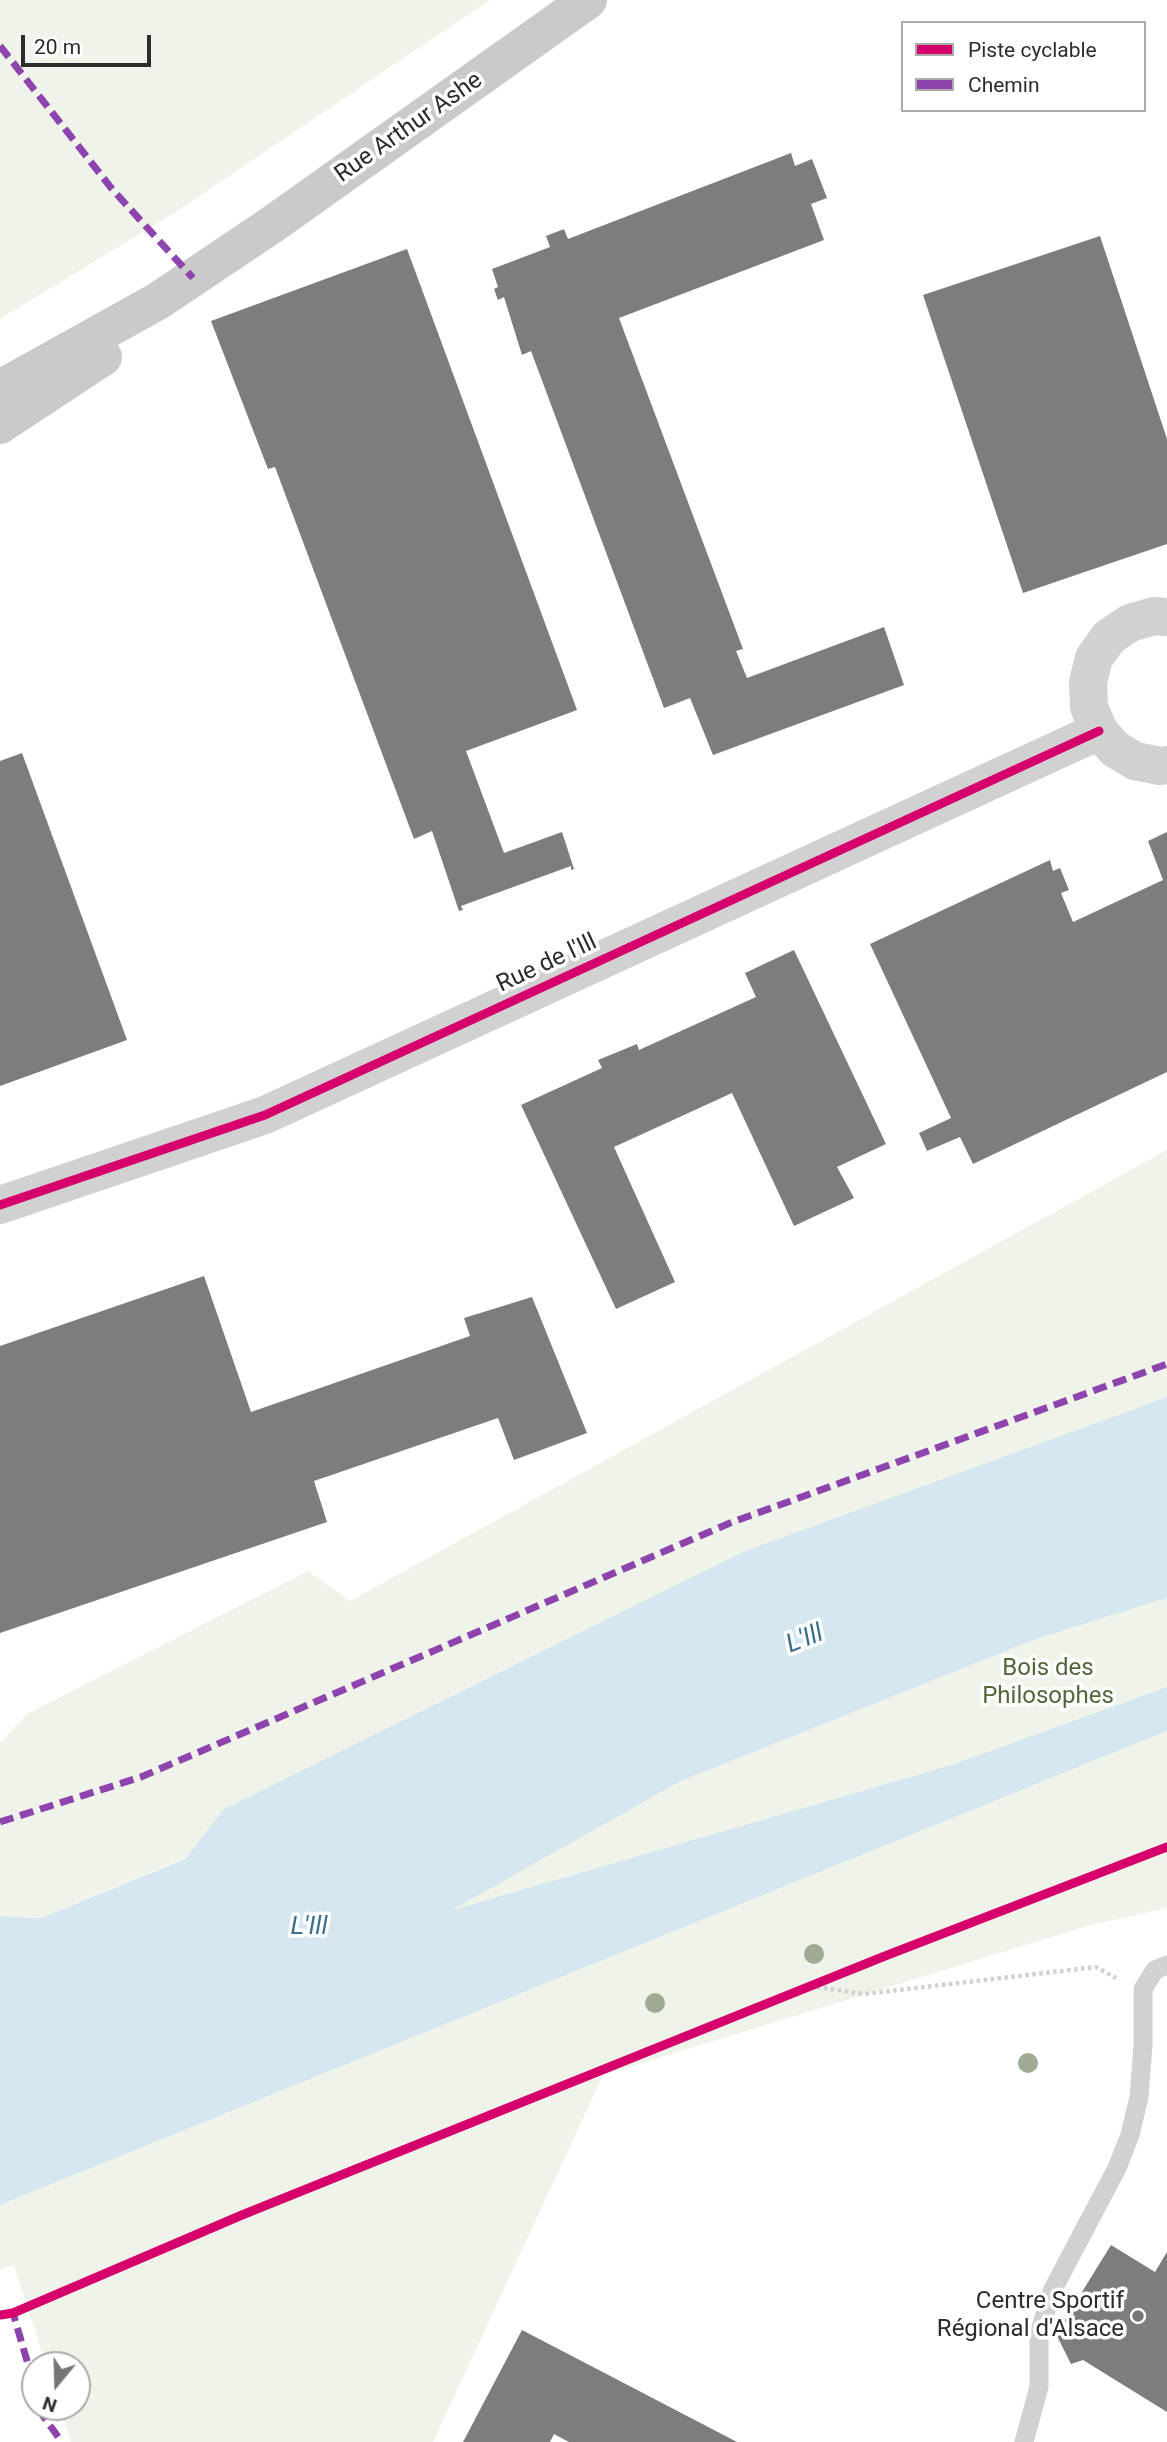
<!DOCTYPE html>
<html>
<head>
<meta charset="utf-8">
<style>
  body { margin:0 }
  #map { position:relative; width:1167px; height:2442px; overflow:hidden; background:#fff; font-family:Roboto,sans-serif }
  canvas { display:block }
  .legend { position:absolute; left:901px; top:21px; width:245px; height:91px; box-sizing:border-box; background:#fff; border:2px solid #ababab; margin:0; padding:9px 12px; list-style:none; font-size:21px; color:#2c2c2c }
  .legend li { display:flex; align-items:center; gap:14px; height:35px }
  .legend b { width:35px; border:2px solid #ababab }
  .north { position:absolute; left:21px; top:2351px; width:70px; height:70px; box-sizing:border-box; background:#fff; border:2px solid #ababab; border-radius:50%; rotate:199deg; font-size:19px; font-weight:700; line-height:28px; text-align:center; color:#2c2c2c }
  .north::after { content:''; display:block; margin:auto; width:24px; height:32px; background:#767676; clip-path:polygon(50% 0,100% 100%,50% 72%,0 100%) }
  .scale { position:absolute; left:21px; top:35px; width:130px; height:32px; box-sizing:border-box; border:4px solid #2c2c2c; border-top:0; padding-left:9px; font-size:21px; line-height:24px; white-space:nowrap; color:#2c2c2c; -webkit-text-stroke:5px #fff; paint-order:stroke }
</style>
</head>
<body>
<div id="map">
<canvas width="1167" height="2442"></canvas>
<ul class="legend">
<li><b style="height:9px;background:#d6006c"></b>Piste cyclable</li>
<li><b style="height:9px;background:#8e44ad"></b>Chemin</li>
</ul>
<div class="north">N</div>
<div class="scale">20 m</div>
</div>
<script>
const context = document.querySelector('canvas').getContext('2d');
context.lineJoin = 'round';
function fillPath(path, color) { context.fillStyle = color; context.fill(path, 'evenodd'); }
const shape = rows => new Path2D(rows.map(r => 'M' + r).join(''));
function strokePath(path, color, width, dash) { context.strokeStyle = color; context.lineWidth = width; context.lineCap = dash ? 'butt' : 'round'; context.setLineDash(dash || []); context.stroke(path); }
function write(font, color, halo, rows, align = 'center') {
  context.font = font + ' Roboto,sans-serif'; context.lineWidth = 7; context.setLineDash([]); context.textBaseline = 'middle'; context.strokeStyle = halo; context.fillStyle = color; for (const [text, x, y, turn = 0] of rows) {
    context.save(); context.translate(x, y); context.rotate((+turn || 0) * Math.PI / 180); context.textAlign = isNaN(turn) ? turn : align; if (halo) context.strokeText(text, 0, 0); context.fillText(text, 0, 0); context.restore();
  }
}
fillPath(shape([
  [0,0,490,0,174,213,0,319],
  [1167,1150,1167,1397,745,1551,225,1809,185,1858,41,1918,0,1916,0,1743,27,1714,308,1571,350,1601],
  [1167,1598,1167,1687,951,1765,448,1911,681,1781,1036,1639],
  [1167,1731,1167,1908,1091,1925,603,2075,433,2442,71,2442,60,2407,77,2407,77,2365,46,2365,14,2265,0,2269,0,2205]
]), '#f0f3ea');
fillPath(shape([
  [1167,1397,1167,1598,1036,1639,681,1781,452,1910,951,1765,1167,1687,1167,1731,0,2205,0,1916,41,1918,185,1859,224,1809,745,1551]
]), '#d6e7f0');
fillPath(shape([
  [791,153,795,166,812,159,827,198,811,204,824,240,619,318,743,649,736,651,747,678,884,627,904,685,713,755,690,698,664,708,531,351,522,355,504,297,498,300,494,289,498,287,492,269,550,247,546,236,564,229,568,239],
  [1100,236,1167,439,1167,544,1023,593,923,295],
  [407,249,577,710,466,751,504,853,562,832,574,869,571,870,571,866,461,906,463,910,459,911,432,831,414,839,275,467,268,469,211,321],
  [22,753,127,1040,0,1086,0,761],
  [1167,832,1167,1072,973,1164,960,1137,927,1151,919,1133,951,1118,870,944,1050,860,1053,871,1060,868,1069,890,1061,893,1073,922,1163,880,1148,841],
  [794,950,886,1144,837,1167,854,1198,794,1226,732,1093,614,1147,675,1282,616,1309,521,1105,602,1068,598,1060,637,1044,639,1050,756,997,745,973],
  [204,1276,251,1412,470,1336,464,1318,532,1297,587,1433,514,1460,498,1418,314,1481,327,1522,0,1633,0,1346],
  [1111,2245,1155,2272,1167,2252,1167,2412,1083,2360,1071,2364,1056,2334],
  [522,2330,737,2442,569,2442,554,2434,550,2442,463,2442]
]), '#7d7d7d');
strokePath(shape([
  [810,1986,864,1994,1096,1967,1116,1978],
  [0,2315,13,2313]
]), '#d1d1d1', 4.5, [3.5, 3.5]);
strokePath(shape([
  [1024,2442,1039,2387,1039,2334,1052,2291,1117,2168,1130,2135,1139,2097,1143,2045,1143,1989,1155,1970,1167,1965]
]), '#d1d1d1', 19);
strokePath(shape([
  [1167,617,1154,616,1130,623,1109,637,1094,658,1088,682,1089,707,1099,731,1115,749,1135,761,1160,766,1167,765],
  [0,1205,265,1115,1099,731]
]), '#d1d1d1', 38);
strokePath(shape([
  [0,389,158,301,270,226,588,0],
  [0,425,103,357]
]), '#cacaca', 38);
strokePath(shape([
  [0,46,112,189,193,278],
  [0,1822,141,1777,730,1523,1167,1364],
  [18,2311,13,2313,35,2388],
  [41,2407,43,2416,62,2442]
]), '#8e44ad', 7, [14, 7]);
strokePath(shape([
  [0,1205,265,1115,1099,731],
  [0,2315,13,2313,242,2215,885,1956,1167,1847]
]), '#d6006c', 9);
context.fillStyle = '#9fab93';
for (const [x, y] of [
  [814,1954],
  [655,2003],
  [1028,2063]
]) { context.beginPath(); context.arc(x, y, 10, 0, 2 * Math.PI); context.fill(); }
for (const [x, y, r, color] of [
  [1138,2316,7,"#767676"]
]) { const dot = new Path2D(); dot.arc(x, y, r, 0, 2 * Math.PI); context.fillStyle = color; context.fill(dot); strokePath(dot, '#fff', 2.5); }
write('24px', '#2c2c2c', '#fff', [
  ["Rue Arthur Ashe",409,128,-35],
  ["Rue de l'Ill",547,964,-25]
]);
write('24px', '#51673a', '#fff', [
  ["Bois des",1048,1669],
  ["Philosophes",1048,1697]
]);
write('24px', '#2c2c2c', '#fff', [
  ["Centre Sportif",1124,2302],
  ["Régional d'Alsace",1124,2330]
], 'right');
write('italic 26px', '#3b708c', '#fff', [
  ["L'Ill",805,1640,-21],
  ["L'Ill",309,1927]
]);
</script>
</body>
</html>
